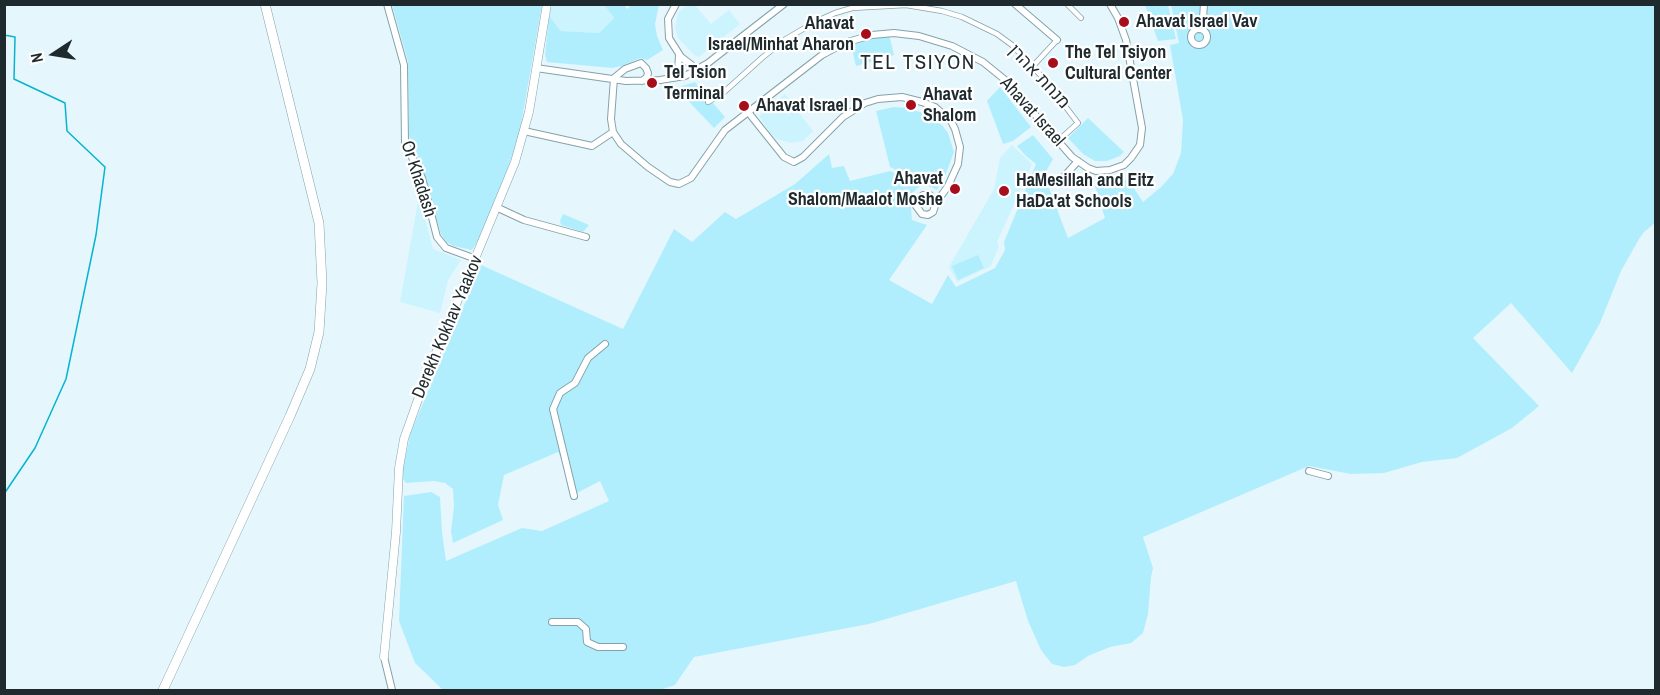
<!DOCTYPE html>
<html>
<head>
<meta charset="utf-8">
<style>
  body { margin:0 }
  #map { position:relative; width:1660px; height:695px; overflow:hidden; background:#e5f7fc; font-family:"Archivo Narrow",sans-serif }
  canvas { display:block }
  .frame { position:absolute; inset:0; border:6px solid #1e2a2d; pointer-events:none }
  .north { position:absolute; left:24px; top:24px; width:60px; height:60px; -webkit-text-stroke:4px #fff; paint-order:stroke; rotate:258deg; font-size:16px; font-weight:700; line-height:24px; text-align:center; color:#1e2a2d }
  .north::after { content:''; display:block; margin:auto; width:21px; height:27px; background:#1e2a2d; clip-path:polygon(50% 0,100% 100%,50% 72%,0 100%) }
</style>
</head>
<body>
<div id="map">
<canvas width="1660" height="695"></canvas>
<div class="frame"></div>
<div class="north">N</div>
</div>
<script>
const context = document.querySelector('canvas').getContext('2d');
context.lineJoin = 'round';
function fillPath(path, color) { context.fillStyle = color; context.fill(path, 'evenodd'); }
const shape = rows => new Path2D(rows.map(r => 'M' + r).join(''));
function strokePath(path, color, width, dash) { context.strokeStyle = color; context.lineWidth = width; context.lineCap = dash ? 'butt' : 'round'; context.setLineDash(dash || []); context.stroke(path); }
function write(font, color, halo, rows, align = 'center') {
  context.font = font + ' "Archivo Narrow",Heebo,sans-serif'; context.lineWidth = 4.5; context.setLineDash([]); context.textBaseline = 'middle'; context.strokeStyle = halo; context.fillStyle = color; for (const [text, x, y, turn = 0] of rows) {
    context.save(); context.translate(x, y); context.rotate((+turn || 0) * Math.PI / 180); context.textAlign = isNaN(turn) ? turn : align; if (halo) context.strokeText(text, 0, 0); context.fillText(text, 0, 0); context.restore();
  }
}
fillPath(shape([
  [603,4,614,18,599,33,561,31,549,16,552,5],
  [687,5,695,5,711,24,729,10,740,24,699,57,694,55,678,38,675,27,678,13],
  [785,94,813,131,803,141,790,143,777,139,771,134,759,116],
  [1012,145,1032,164,997,242,999,246,991,266,957,282,949,267,994,189,1000,158],
  [419,196,433,249,461,260,448,280,440,313,400,302]
]), '#cbf4ff');
fillPath(shape([
  [392,5,542,5,519,136,497,198,481,236,472,250,454,246,446,242,441,234,424,178,414,156,409,135,408,62],
  [604,5,624,5,627,9,632,5,659,5,655,24,657,36,663,50,647,60,640,58,622,66,612,68,547,62,545,55,549,16,561,31,599,33,614,18],
  [1145,5,1168,5,1176,39,1158,41],
  [1171,5,1655,5,1655,223,1644,232,1639,239,1621,271,1600,323,1572,373,1511,303,1473,338,1539,406,1512,428,1457,458,1422,462,1384,473,1351,474,1309,466,1143,537,1153,568,1151,577,1148,614,1143,633,1131,643,1110,647,1088,656,1075,665,1064,667,1052,664,1041,650,1028,621,1016,581,869,624,694,657,675,685,660,690,443,690,415,663,399,621,404,496,431,492,440,497,442,532,446,561,522,528,542,531,609,501,600,481,577,493,558,452,504,475,498,505,503,520,453,543,451,531,454,507,453,489,445,483,434,481,406,483,401,476,411,432,481,265,623,329,674,229,692,242,725,212,736,219,795,184,829,154,832,168,844,166,850,181,890,171,921,185,910,195,912,220,927,225,889,280,932,304,948,275,956,287,995,268,1005,250,1004,242,1036,164,1026,156,1017,146,1033,135,1053,159,1044,175,1068,238,1105,218,1095,186,1117,184,1128,179,1143,202,1160,188,1173,174,1181,153,1183,120,1170,45,1179,43],
  [889,34,894,55,856,66,851,45],
  [695,82,725,117,714,128,676,88],
  [1000,87,1031,127,1013,141,1003,144,987,101],
  [894,107,906,108,927,114,942,125,948,133,954,152,947,171,937,190,890,167,876,111],
  [1088,118,1124,152,1120,156,1107,161,1095,161,1083,154,1068,138],
  [563,214,589,225,583,232,561,225,560,221],
  [978,255,984,268,958,280,952,266]
]), '#b1eefd');
strokePath(shape([
  [4,35,15,37,14,79,65,103,67,131,105,167,96,235,66,379,35,448,4,494]
]), '#06b3d0', 1.5);
const pedestrian = shape([
  [1067,4,1081,18],
  [1033,66,1057,40],
  [708,102,723,93,763,57,786,39,815,22,835,13,852,8,906,5,942,11,962,17,997,34,1012,45,1046,81,1078,123,1058,141]
]);
const minor = shape([
  [387,4,404,65,405,143,422,178,437,237,446,248,476,259],
  [676,4,668,19,669,38,681,57,698,70],
  [1015,4,1057,40],
  [1198,29,1203,18,1204,4],
  '1191 37a8 8 0 1 1 16 0a8 8 0 1 1-16 0Z',
  [536,68,626,81,660,80,685,76,708,63,784,4],
  [671,78,678,71,679,55],
  [642,81,647,77,648,73,646,68,641,63,625,69,614,78,611,119,613,132,621,144,648,167,670,182,679,184,691,178,725,130,822,55,844,43,872,35,894,33,919,36,952,46,983,62,1004,79,1072,157,1088,168,1096,171,1110,170,1124,165,1131,158,1140,145,1142,128,1126,40,1118,18,1110,4],
  [748,112,784,157,794,162,803,157,843,117,865,103,878,99,902,97,922,102,935,107,951,121,955,129,960,147,958,164,948,186,936,203,933,212,928,215,922,214,916,206,918,199,923,195,930,195,936,203],
  [524,131,592,146,613,132],
  [1060,181,1078,161],
  [496,207,524,220,586,237],
  [1309,471,1328,476],
  [574,496,553,409,560,393,575,383,588,358,605,344],
  [552,622,578,622,586,629,587,642,598,647,623,647],
  [384,657,392,690]
]);
const tertiary = shape([
  [384,657,396,532,399,468,404,439,426,377,515,162,529,112,547,4]
]);
const secondary = shape([
  [163,690,290,416,310,369,319,332,322,283,319,223,265,4]
]);
strokePath(pedestrian, '#85a2aa', 6);
strokePath(minor, '#85a2aa', 8);
strokePath(tertiary, '#85a2aa', 9);
strokePath(secondary, '#85a2aa', 10);
strokePath(pedestrian, '#fff', 4.5);
strokePath(minor, '#fff', 6);
strokePath(tertiary, '#fff', 8);
strokePath(secondary, '#fff', 9);
for (const [x, y, r, color] of [
  [1124,22,6,"#a60e1c"],
  [866,34,6,"#a60e1c"],
  [1053,63,6,"#a60e1c"],
  [652,83,6,"#a60e1c"],
  [911,105,6,"#a60e1c"],
  [744,106,6,"#a60e1c"],
  [955,189,6,"#a60e1c"],
  [1004,191,6,"#a60e1c"]
]) { const dot = new Path2D(); dot.arc(x, y, r, 0, 2 * Math.PI); context.fillStyle = color; context.fill(dot); strokePath(dot, '#fff', 2); }
write('bold 18px', '#1e2a2d', '#fff', [
  ["Ahavat Israel Vav",1136,22],
  ["Ahavat",854,24,"right"],
  ["Israel/Minhat Aharon",854,45,"right"],
  ["The Tel Tsiyon",1065,53],
  ["Cultural Center",1065,74],
  ["Tel Tsion",664,73],
  ["Terminal",664,94],
  ["Ahavat",923,95],
  ["Shalom",923,116],
  ["Ahavat Israel D",756,106],
  ["Ahavat",943,179,"right"],
  ["Shalom/Maalot Moshe",943,200,"right"],
  ["HaMesillah and Eitz",1016,181],
  ["HaDa'at Schools",1016,202]
], 'left');
write('18px', '#1e2a2d', '#fff', [
  ["מנחת אהרן",1039,77,47],
  ["Ahavat Israel",1032,112,48],
  ["Or Khadash",418,179,72],
  ["Derekh Kokhav Yaakov",448,327,-67]
]);
context.letterSpacing = '1.5px';
write('21px', '#1e2a2d', '#fff', [
  ["TEL TSIYON",918,63]
]);
context.letterSpacing = '0px';
</script>
</body>
</html>
